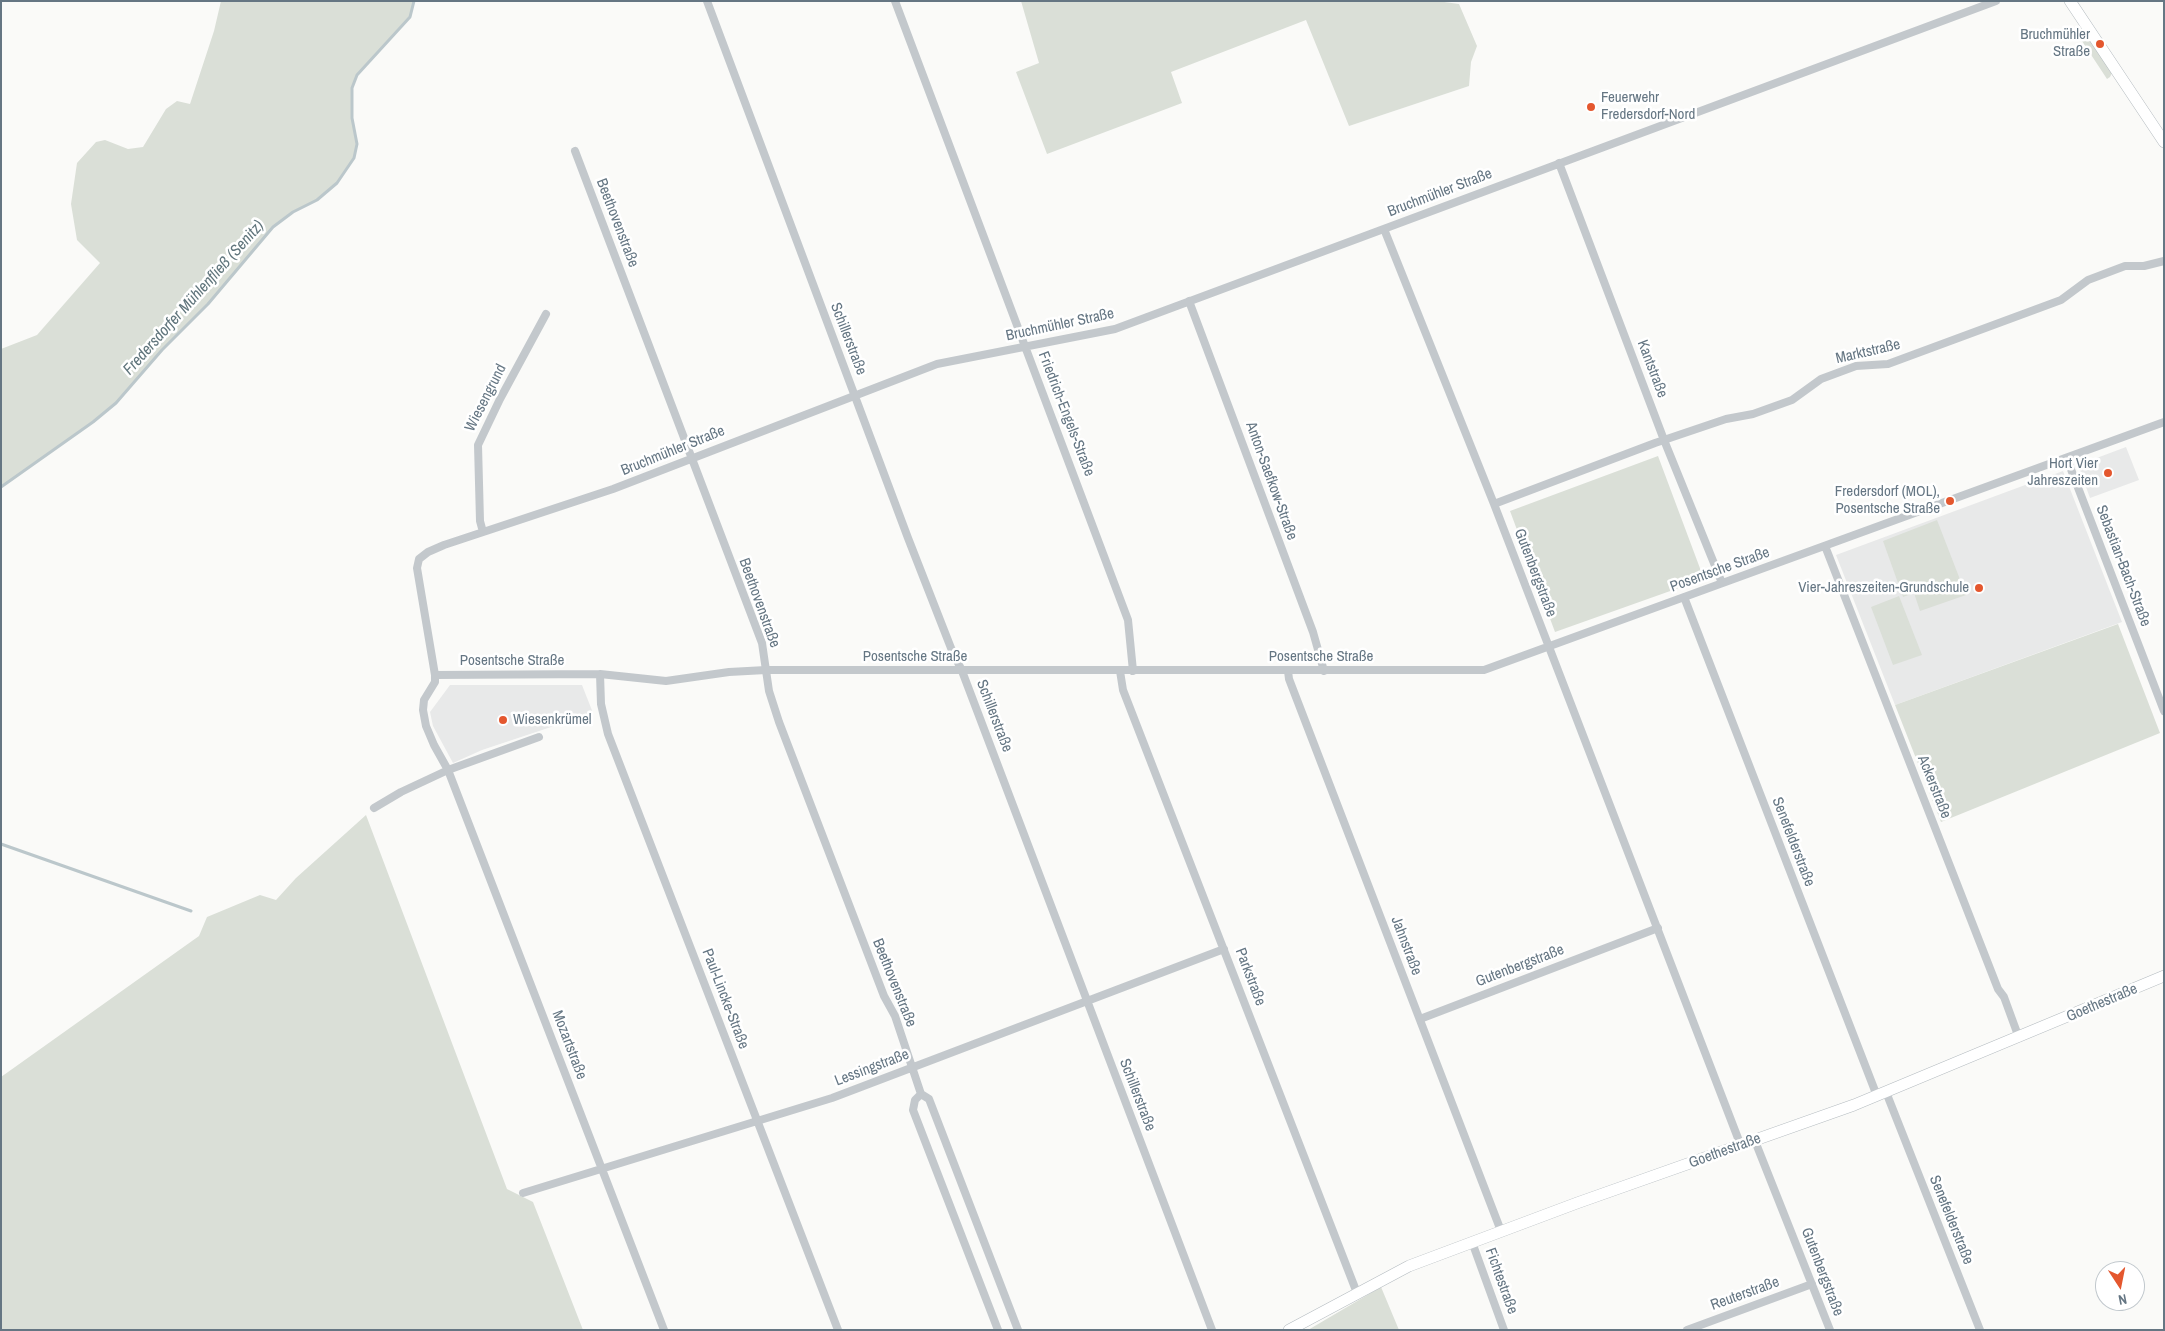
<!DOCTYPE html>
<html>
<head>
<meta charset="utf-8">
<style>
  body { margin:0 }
  #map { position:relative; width:2165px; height:1331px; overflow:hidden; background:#fafaf8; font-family:"Archivo Narrow",sans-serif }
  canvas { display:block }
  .frame { position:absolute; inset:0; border:2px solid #657683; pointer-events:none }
  .north { position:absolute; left:2095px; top:1261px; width:50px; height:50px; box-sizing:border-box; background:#fff; border:1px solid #c1c8cd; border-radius:50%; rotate:169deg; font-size:14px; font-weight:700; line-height:20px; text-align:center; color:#657683 }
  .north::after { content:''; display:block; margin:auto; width:18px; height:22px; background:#e4572e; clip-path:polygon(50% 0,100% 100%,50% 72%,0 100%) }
</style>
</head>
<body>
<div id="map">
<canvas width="2165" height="1331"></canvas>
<div class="frame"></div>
<div class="north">N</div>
</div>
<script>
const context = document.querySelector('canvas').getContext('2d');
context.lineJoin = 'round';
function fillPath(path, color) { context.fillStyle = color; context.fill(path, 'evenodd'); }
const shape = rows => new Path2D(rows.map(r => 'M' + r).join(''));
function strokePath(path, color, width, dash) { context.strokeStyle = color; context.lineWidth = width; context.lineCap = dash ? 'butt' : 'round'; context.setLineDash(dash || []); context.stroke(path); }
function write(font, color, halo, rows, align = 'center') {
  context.font = font + ' "Archivo Narrow",sans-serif'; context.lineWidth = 5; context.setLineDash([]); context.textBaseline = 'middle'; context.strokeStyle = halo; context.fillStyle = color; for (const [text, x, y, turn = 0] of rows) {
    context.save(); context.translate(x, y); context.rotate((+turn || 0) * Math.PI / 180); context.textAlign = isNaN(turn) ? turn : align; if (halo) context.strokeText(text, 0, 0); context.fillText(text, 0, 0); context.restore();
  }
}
fillPath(shape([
  [2126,447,2139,480,2090,498,2078,465],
  [2063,471,2122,622,1895,705,1836,555],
  [450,685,582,685,593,713,482,750,453,763,433,726,430,712]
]), '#e8e9e9');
fillPath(shape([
  [221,1,414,1,410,17,357,75,352,88,352,118,357,144,354,158,337,183,317,200,293,212,273,227,208,304,162,350,116,403,93,422,1,488,1,349,37,335,100,263,77,240,71,204,77,163,96,142,105,140,128,149,143,147,166,109,177,101,190,104,214,31],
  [1021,1,1437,1,1459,4,1477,46,1471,62,1469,86,1349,126,1306,20,1171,72,1182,103,1047,154,1016,72,1039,63],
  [2082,35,2086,35,2112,73,2110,77,2107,79,2080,38],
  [1658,456,1704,579,1555,632,1510,511],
  [1937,520,1966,595,1920,611,1914,593,1903,597,1883,541],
  [1899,596,1922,655,1893,665,1871,607],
  [2118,624,2160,733,1941,822,1895,705],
  [366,815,507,1189,533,1202,583,1330,1,1330,1,1077,199,936,207,917,260,895,276,900,296,878],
  [1381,1287,1399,1330,1308,1330]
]), '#dadfd7');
strokePath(shape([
  [1,487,93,422,116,403,162,350,208,304,273,227,293,212,317,200,337,183,354,158,357,144,352,118,352,88,357,75,410,17,414,1],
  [1,844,191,911]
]), '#bbc7cb', 3);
const secondary = shape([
  [2070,1,2164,142],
  [1289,1330,1409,1266,1577,1203,1854,1105,2164,976]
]);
strokePath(secondary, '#b3babf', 12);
strokePath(shape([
  [707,1,908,538,951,648,962,671,1212,1330],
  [895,1,1128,620,1133,671],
  [575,151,762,643,769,691,779,722,884,996,895,1016,921,1094,929,1099,1018,1330],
  [1559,163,1664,440,1722,583],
  [1384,229,1494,504,1741,1146],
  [1189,301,1313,632,1324,671],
  [2067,459,2164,711],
  [1494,504,1655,443,1726,419,1753,414,1792,400,1821,379,1856,366,1888,364,2061,300,2088,280,2125,266,2144,266,2164,261],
  [483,532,480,521,478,445,500,399,546,314],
  [1825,546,1998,989,2004,997,2019,1038],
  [1684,597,1877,1096],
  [1120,671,1123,690,1357,1293],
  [1288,671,1289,679,1501,1231],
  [600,674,601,704,608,734,838,1330],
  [435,675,600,674,666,681,729,672,766,670,1484,670,2164,422],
  [374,808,401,792,448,770,539,737],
  [1420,1019,1658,928],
  [1886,1092,1980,1330],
  [921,1094,915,1100,913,1110,998,1330],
  [1755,1141,1830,1330],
  [523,1193,832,1098,1224,949],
  [1472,1242,1504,1330],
  [664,1330,448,770,434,745,426,726,423,710,424,700,435,682,435,675,417,568,419,559,428,552,444,545,613,489,937,364,1115,329,1996,1],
  [1687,1330,1812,1284]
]), '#c3c8cc', 8);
strokePath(secondary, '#fff', 11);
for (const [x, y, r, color] of [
  [2100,44,5,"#e4572e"],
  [1591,107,5,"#e4572e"],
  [2108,473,5,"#e4572e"],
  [1950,501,5,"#e4572e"],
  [1979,588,5,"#e4572e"],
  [503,720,5,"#e4572e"]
]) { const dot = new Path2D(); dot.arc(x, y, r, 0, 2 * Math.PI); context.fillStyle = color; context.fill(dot); strokePath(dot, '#fff', 2); }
write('15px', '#657683', '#fff', [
  ["Bruchmühler",2090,35],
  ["Straße",2090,52],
  ["Feuerwehr",1601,98,"left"],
  ["Fredersdorf-Nord",1601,115,"left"],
  ["Hort Vier",2098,464],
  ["Jahreszeiten",2098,481],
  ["Fredersdorf (MOL),",1940,492],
  ["Posentsche Straße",1940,509],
  ["Vier-Jahreszeiten-Grundschule",1969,588],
  ["Wiesenkrümel",513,720,"left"]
], 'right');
write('15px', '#657683', '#fff', [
  ["Bruchmühler Straße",1440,193,-21],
  ["Beethovenstraße",617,223,69],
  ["Bruchmühler Straße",1060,325,-12],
  ["Schillerstraße",848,339,69],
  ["Marktstraße",1868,352,-13],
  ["Kantstraße",1652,369,69],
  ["Wiesengrund",486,398,-63],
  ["Friedrich-Engels-Straße",1066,414,69],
  ["Bruchmühler Straße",673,451,-22],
  ["Anton-Saefkow-Straße",1271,481,70],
  ["Sebastian-Bach-Straße",2123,566,69],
  ["Posentsche Straße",1720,570,-20],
  ["Gutenbergstraße",1535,573,69],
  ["Beethovenstraße",759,603,70],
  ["Posentsche Straße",915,657],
  ["Posentsche Straße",1321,657],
  ["Posentsche Straße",512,661],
  ["Schillerstraße",994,716,69],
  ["Ackerstraße",1934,787,68],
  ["Senefelderstraße",1793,842,69],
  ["Jahnstraße",1406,946,69],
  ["Gutenbergstraße",1520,966,-21],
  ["Parkstraße",1250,977,69],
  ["Beethovenstraße",894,983,68],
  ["Paul-Lincke-Straße",725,999,69],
  ["Goethestraße",2102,1003,-23],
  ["Mozartstraße",569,1045,69],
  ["Lessingstraße",872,1068,-21],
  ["Schillerstraße",1137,1095,69],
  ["Goethestraße",1725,1151,-20],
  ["Senefelderstraße",1951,1220,68],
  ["Gutenbergstraße",1822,1272,69],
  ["Fichtestraße",1501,1281,70],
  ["Reuterstraße",1745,1294,-20]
]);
write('italic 16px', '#60757c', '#fff', [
  ["Fredersdorfer Mühlenfließ (Senitz)",194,298,-48]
]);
</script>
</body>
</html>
